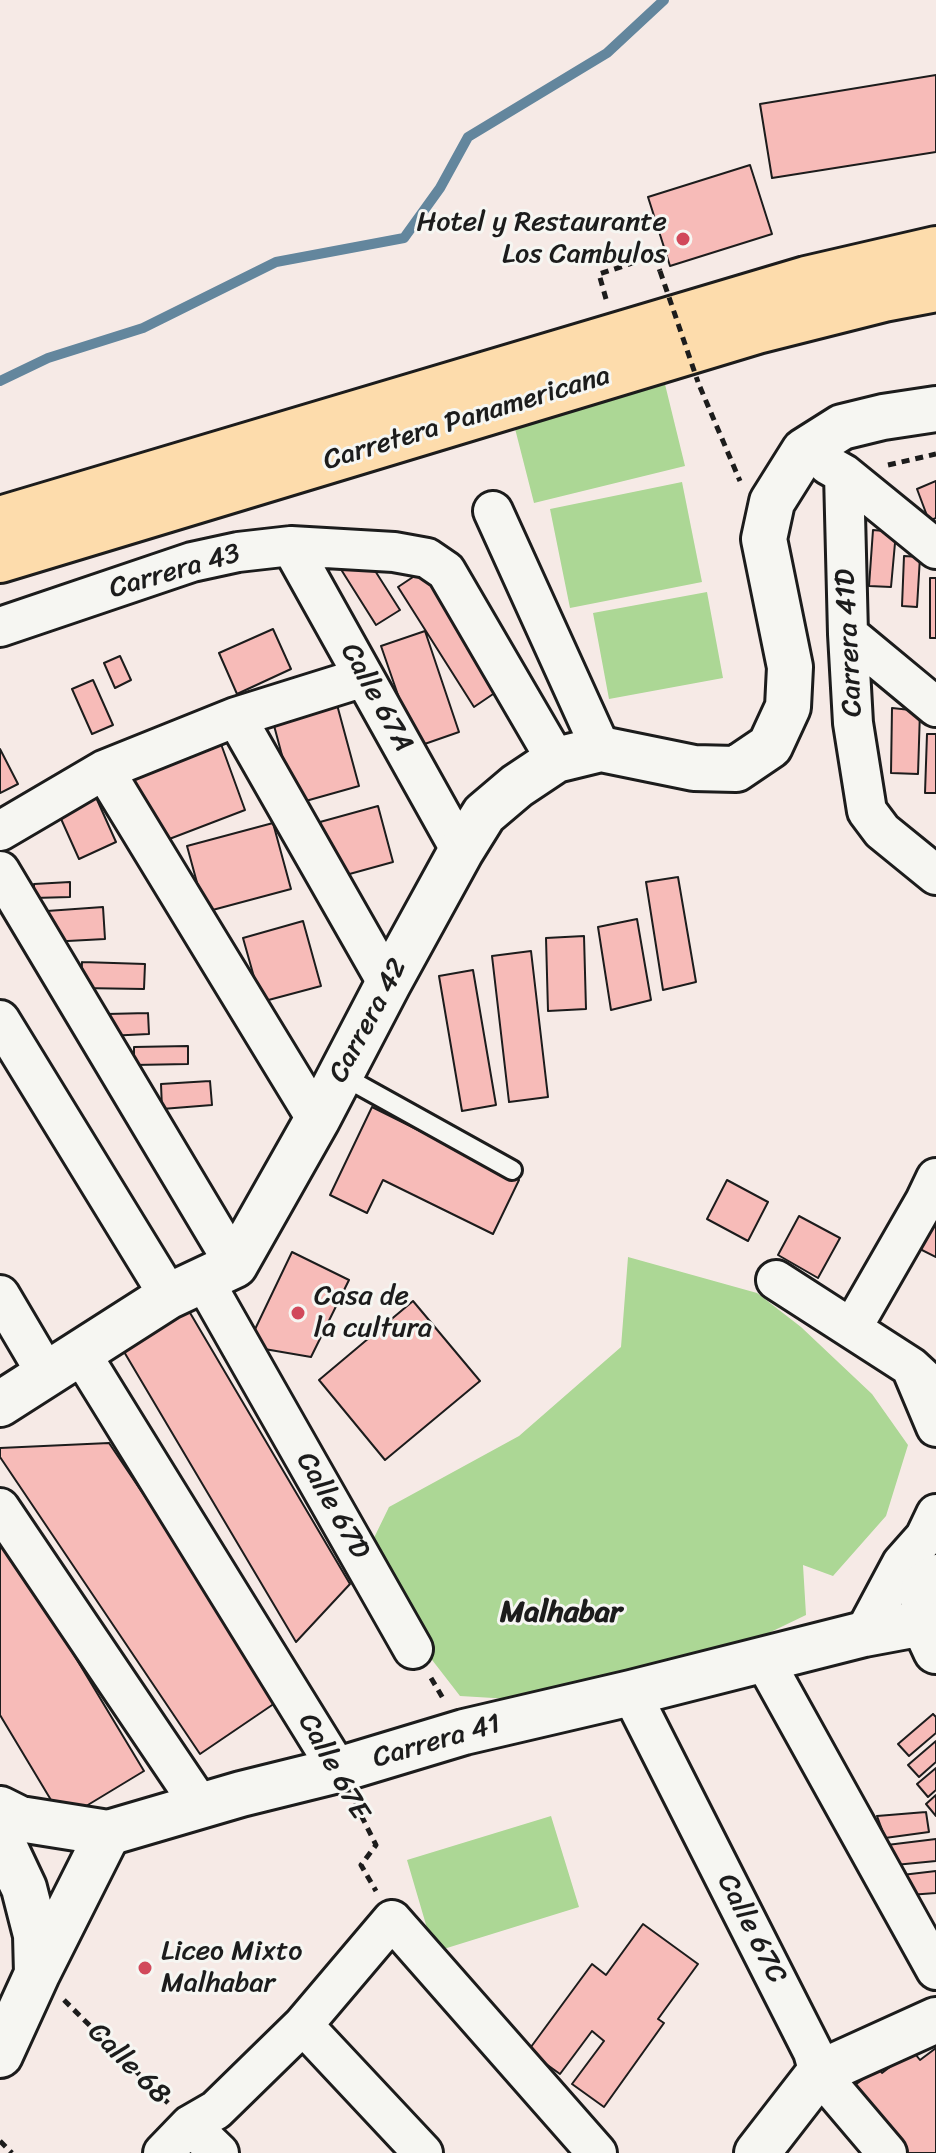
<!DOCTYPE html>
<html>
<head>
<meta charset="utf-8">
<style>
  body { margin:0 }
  canvas { display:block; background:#f6eae6 }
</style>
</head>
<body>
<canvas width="936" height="2153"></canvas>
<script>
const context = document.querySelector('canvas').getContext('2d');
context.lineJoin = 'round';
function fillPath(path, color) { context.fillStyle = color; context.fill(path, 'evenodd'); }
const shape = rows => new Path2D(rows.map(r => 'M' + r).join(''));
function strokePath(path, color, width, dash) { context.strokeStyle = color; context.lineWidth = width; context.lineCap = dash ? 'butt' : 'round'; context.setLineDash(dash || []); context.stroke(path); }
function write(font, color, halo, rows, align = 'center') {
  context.font = font + ' Sriracha,sans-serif'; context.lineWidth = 6; context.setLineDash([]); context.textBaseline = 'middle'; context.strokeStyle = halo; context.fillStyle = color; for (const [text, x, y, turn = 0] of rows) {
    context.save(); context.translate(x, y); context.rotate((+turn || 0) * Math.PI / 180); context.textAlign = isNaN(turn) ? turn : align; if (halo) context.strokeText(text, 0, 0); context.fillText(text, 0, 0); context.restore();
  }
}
fillPath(shape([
  [662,372,685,466,534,503,510,409],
  [682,482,702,582,570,608,550,509],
  [707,592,723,678,609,699,593,613],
  [628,1257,757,1293,801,1327,872,1394,908,1445,886,1516,833,1576,803,1565,806,1615,752,1641,561,1702,460,1696,405,1625,370,1546,389,1507,519,1436,621,1347],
  [551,1816,579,1907,434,1952,407,1860]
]), '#acd795');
strokePath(shape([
  [0,381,48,358,143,328,276,262,404,238,440,188,468,137,607,53,664,0]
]), '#63869d', 10);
const building = shape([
  [936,75,936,152,772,178,760,104,936,75],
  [750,165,772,234,670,266,648,197,750,165],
  [936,481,936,518,929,521,917,489,936,481],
  [873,530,896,532,891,587,869,586,873,530],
  [365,555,400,610,376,625,342,571,365,555],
  [904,556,920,557,917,607,902,606,904,556],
  [422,571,499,690,474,707,398,587,422,571],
  [930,578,936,578,936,638,930,638,930,578],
  [273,629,291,669,237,694,219,653,273,629],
  [425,631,459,732,416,747,381,646,425,631],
  [120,656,131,680,115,688,104,663,120,656],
  [93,680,113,725,92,734,72,689,93,680],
  [336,701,359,786,295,804,272,718,336,701],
  [892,708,920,711,918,774,891,773,892,708],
  [217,733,245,810,151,846,122,769,217,733],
  [927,734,936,734,936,793,925,793,927,734],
  [0,749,18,784,0,793,0,749],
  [90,784,116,842,79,859,53,801,90,784],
  [378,806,393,862,335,878,320,822,378,806],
  [273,823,291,889,205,912,187,846,273,823],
  [678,877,696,982,663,990,646,882,678,877],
  [70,882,70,897,34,898,34,884,70,882],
  [103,907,105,939,49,942,47,911,103,907],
  [637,919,651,1000,611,1010,598,927,637,919],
  [303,921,321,986,261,1002,243,938,303,921],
  [584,936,586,1009,548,1011,546,938,584,936],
  [531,951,548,1097,509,1102,492,956,531,951],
  [82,962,145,964,144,989,81,988,82,962],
  [473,970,496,1105,462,1111,439,976,473,970],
  [148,1013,149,1034,107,1036,107,1014,148,1013],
  [188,1046,188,1064,134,1065,134,1047,188,1046],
  [210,1081,212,1105,162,1109,161,1084,210,1081],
  [372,1107,519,1180,493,1234,383,1180,367,1213,330,1195,372,1107],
  [727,1180,768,1202,748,1241,707,1219,727,1180],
  [799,1216,840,1238,818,1278,778,1255,799,1216],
  [924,1216,936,1221,936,1257,910,1244,924,1216],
  [292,1252,349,1280,311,1357,247,1346,292,1252],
  [413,1301,480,1381,385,1460,319,1380,413,1301],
  [186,1306,350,1584,296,1642,120,1345,186,1306],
  [109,1443,281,1699,200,1754,0,1457,0,1448,109,1443],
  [0,1532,144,1771,63,1820,0,1715,0,1532],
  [933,1714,936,1717,936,1733,909,1756,898,1744,933,1714],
  [936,1741,936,1762,919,1777,908,1765,936,1741],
  [936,1768,936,1790,928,1797,917,1784,936,1768],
  [936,1795,936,1816,926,1804,936,1795],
  [926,1812,929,1832,885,1838,877,1816,926,1812],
  [936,1839,936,1861,895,1865,887,1845,936,1839],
  [936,1871,936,1893,909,1895,902,1875,936,1871],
  [643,1924,698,1964,658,2019,664,2023,604,2107,572,2084,604,2041,592,2031,560,2074,528,2051,592,1964,606,1975,643,1924],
  [936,2048,936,2153,907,2153,855,2085,878,2068,882,2073,912,2050,920,2060,936,2048]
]);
fillPath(building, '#f7bbb8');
strokePath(building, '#1c1c1c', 2);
const service = shape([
  [341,1075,512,1170]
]);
const minor = shape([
  [828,465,844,474,936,549],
  [844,474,848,634,853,723,867,811,882,831,936,875],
  [493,511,601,749],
  [291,546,461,851],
  [0,627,192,562,238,552,291,546,394,552,427,558,446,571,556,760],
  [848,634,936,707],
  [236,717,388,984],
  [104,770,317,1120],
  [0,831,104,770,236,717,364,677],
  [0,871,235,1265],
  [0,1020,169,1296],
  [203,1279,413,1649],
  [776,1280,911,1367,936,1390],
  [0,1295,46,1373],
  [852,1328,925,1201,936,1178],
  [80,1352,338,1770],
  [912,1370,936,1427],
  [0,1508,200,1805],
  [864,1634,902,1563,925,1537,936,1514],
  [764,1660,936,1970],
  [631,1693,813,2052,819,2073,887,2153],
  [303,2025,423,2153],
  [190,2125,219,2153],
  [163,2153,190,2125,216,2110,303,2025,392,1920,597,2153]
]);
const tertiary = shape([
  [923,1623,924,1586,936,1577],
  [0,1837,24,1888,36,1935,37,1974],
  [0,2055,37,1974,108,1833]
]);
const secondary = shape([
  [0,1404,169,1296,235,1265,317,1120,388,984,461,851,484,814,517,786,556,760,601,749,694,768,736,769,770,746,788,707,790,667,764,539,772,502,804,451,842,427,883,417,936,409],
  [0,1809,20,1819,108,1833,241,1794,338,1770,464,1732,631,1693,864,1634,923,1623,936,1651],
  [757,2153,819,2073,936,2020]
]);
const trunk = shape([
  [0,519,806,279,936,249],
  [0,560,757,331,884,299,936,289]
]);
strokePath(service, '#1c1c1c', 24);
strokePath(minor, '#1c1c1c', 44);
strokePath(tertiary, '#1c1c1c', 50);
strokePath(secondary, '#1c1c1c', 50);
strokePath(trunk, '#1c1c1c', 50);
strokePath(shape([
  [606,299,599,274,654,256,660,271],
  [700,387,740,481],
  [888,465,936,454],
  [431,1678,444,1700],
  [355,1803,376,1845,361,1865,376,1891],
  [64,2000,168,2103],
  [0,2141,12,2153]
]), '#1c1c1c', 5, [8, 6]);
strokePath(service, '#f6f6f2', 18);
strokePath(minor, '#f6f6f2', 38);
strokePath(tertiary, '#f6f6f2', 44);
strokePath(secondary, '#f6f6f2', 44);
strokePath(trunk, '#fddcac', 44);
strokePath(shape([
  [660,271,698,382]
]), '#1c1c1c', 5, [8, 6]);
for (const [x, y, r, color] of [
  [683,239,8,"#d1495b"],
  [298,1313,8,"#d1495b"],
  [145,1968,8,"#d1495b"]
]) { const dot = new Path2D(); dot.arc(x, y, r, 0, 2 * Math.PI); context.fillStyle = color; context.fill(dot); strokePath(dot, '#f6f6f2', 3); }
write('28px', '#1c1c1c', '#f6f6f2', [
  ["Hotel y Restaurante",667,223,"right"],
  ["Los Cambulos",667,255,"right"],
  ["Casa de",314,1297],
  ["la cultura",314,1329],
  ["Liceo Mixto",161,1952],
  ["Malhabar",161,1984]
], 'left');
write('28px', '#1c1c1c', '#f6f6f2', [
  ["Carretera Panamericana",467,419,-17],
  ["Carrera 43",175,572,-16],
  ["Carrera 41D",850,643,-93],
  ["Calle 67A",376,698,61],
  ["Carrera 42",369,1021,-62],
  ["Calle 67D",332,1506,60],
  ["Carrera 41",437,1742,-16],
  ["Calle 67E",333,1767,61],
  ["Calle 67C",751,1929,63],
  ["Calle 68",128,2064,45]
]);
write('bold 30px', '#1c1c1c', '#f6f6f2', [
  ["Malhabar",561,1613]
]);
</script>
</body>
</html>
